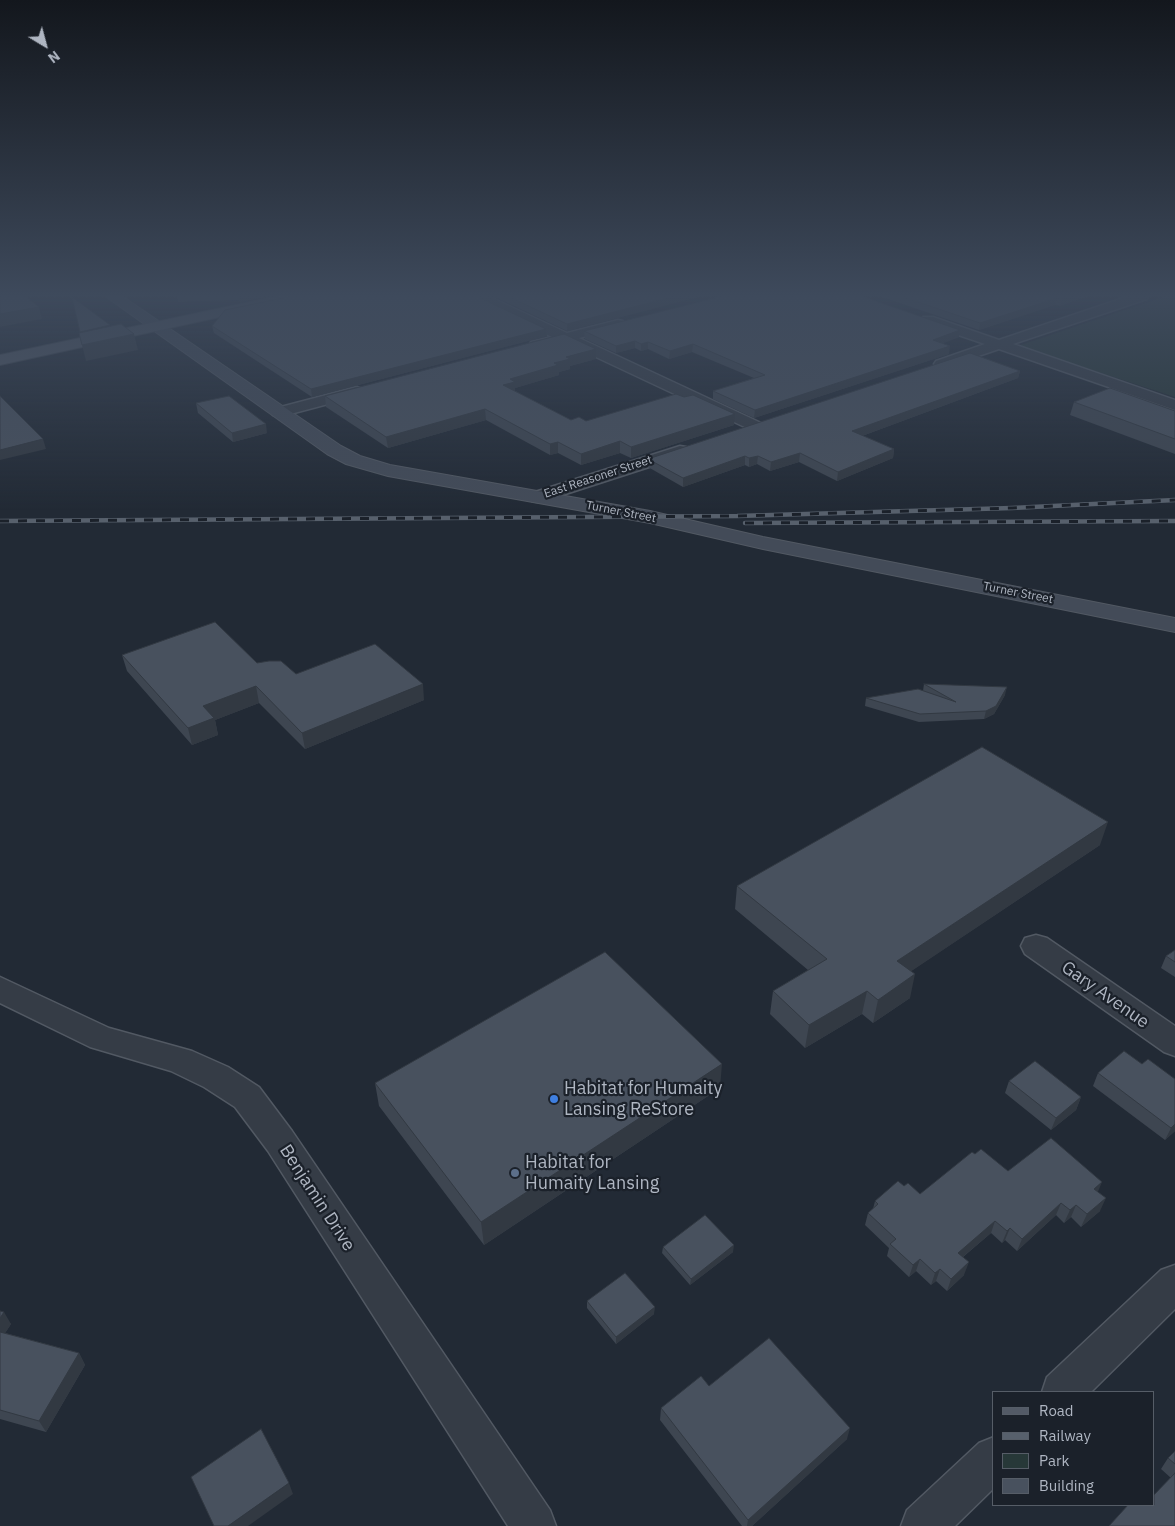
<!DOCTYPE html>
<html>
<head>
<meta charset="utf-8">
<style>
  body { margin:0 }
  #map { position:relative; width:1175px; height:1526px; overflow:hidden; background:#222a35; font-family:"IBM Plex Sans",sans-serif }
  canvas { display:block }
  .legend { position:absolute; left:992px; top:1391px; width:162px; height:115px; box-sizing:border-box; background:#1b212a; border:1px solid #565d67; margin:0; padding:6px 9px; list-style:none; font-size:15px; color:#afb6c2 }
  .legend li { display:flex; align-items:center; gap:10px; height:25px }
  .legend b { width:25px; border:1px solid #565d67 }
  .north { position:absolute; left:20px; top:20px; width:50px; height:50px; -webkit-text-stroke:4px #1b212a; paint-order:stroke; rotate:143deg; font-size:14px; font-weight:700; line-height:20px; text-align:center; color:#afb6c2 }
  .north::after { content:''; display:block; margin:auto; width:18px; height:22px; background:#afb6c2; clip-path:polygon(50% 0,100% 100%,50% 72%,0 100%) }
</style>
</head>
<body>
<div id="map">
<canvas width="1175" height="1526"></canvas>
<ul class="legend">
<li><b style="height:6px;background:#535a66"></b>Road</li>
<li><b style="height:6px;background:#57606c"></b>Railway</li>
<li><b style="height:14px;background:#273838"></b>Park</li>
<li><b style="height:14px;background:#48515e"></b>Building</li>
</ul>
<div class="north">N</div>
</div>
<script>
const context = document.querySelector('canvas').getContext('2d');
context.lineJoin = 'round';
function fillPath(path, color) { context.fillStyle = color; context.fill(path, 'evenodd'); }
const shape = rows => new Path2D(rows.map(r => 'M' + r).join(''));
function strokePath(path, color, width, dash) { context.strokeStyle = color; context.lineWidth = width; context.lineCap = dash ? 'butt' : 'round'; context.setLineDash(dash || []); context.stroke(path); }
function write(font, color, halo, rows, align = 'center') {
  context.font = font + ' "IBM Plex Sans",sans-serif'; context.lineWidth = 4.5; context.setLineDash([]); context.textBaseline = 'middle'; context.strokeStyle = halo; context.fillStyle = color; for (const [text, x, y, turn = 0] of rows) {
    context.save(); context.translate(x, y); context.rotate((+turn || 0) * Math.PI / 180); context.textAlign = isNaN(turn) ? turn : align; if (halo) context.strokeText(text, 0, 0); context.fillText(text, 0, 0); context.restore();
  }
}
fillPath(shape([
  [1162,296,1175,296,1175,397,1018,346,1163,297]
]), '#273838');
const street = shape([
  [471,296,488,296,567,333,618,320,623,321,625,324,623,327,579,338,761,423,763,426,761,429,755,431,749,429,564,342,536,349,531,348,529,345,531,342,552,337,472,299,471,296],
  [1129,296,1148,296,1147,299,1013,344,1175,400,1175,410,999,349,946,367,936,367,934,364,936,361,985,344,923,323,921,320,923,317,933,317,999,340,1129,296],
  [357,387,362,389,365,392,362,395,279,417,273,415,271,412,273,409,357,387],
  [680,446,686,447,688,451,686,455,544,501,538,502,532,501,529,497,532,493,680,446],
  [1036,935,1047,938,1175,1026,1175,1056,1164,1052,1025,954,1021,946,1025,938,1036,935],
  [0,977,109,1028,192,1051,228,1067,259,1087,292,1131,550,1510,556,1526,508,1526,268,1151,235,1107,204,1087,171,1071,90,1047,0,1003,0,977],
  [1175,1265,1175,1309,1091,1392,1042,1392,1047,1377,1161,1270,1175,1265],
  [994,1437,994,1488,955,1526,901,1526,907,1510,979,1443,994,1437]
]);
const secondary = shape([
  [105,296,122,296,341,446,360,456,390,465,650,511,763,537,1175,618,1175,632,763,549,650,523,388,476,346,464,327,454,105,296]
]);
const primary = shape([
  [278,296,305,296,303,299,298,300,0,365,0,355,278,296]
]);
strokePath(street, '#525963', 3);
strokePath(secondary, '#525963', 2);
strokePath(primary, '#3e454f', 2);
fillPath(street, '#353c46');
fillPath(secondary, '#434b58');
fillPath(primary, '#535a66');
const rail = shape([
  [0,521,737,516,1012,508,1175,500],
  [745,523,1175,521]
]);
strokePath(rail, '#57606c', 4.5);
strokePath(rail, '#1b212a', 3, [9]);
fillPath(shape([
  [177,296,269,296,240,302,239,300,178,302],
  [493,296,702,296,567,331],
  [879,296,1088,296,1060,306,1055,305,979,330],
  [212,326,546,329,547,336,312,397,214,333],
  [584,331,959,337,942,343,949,354,754,418,713,399,713,391,754,378,692,352,669,359,648,349,641,351,635,348,616,353,585,339],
  [596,359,570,366,570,369,559,372,559,375,515,388,515,391,571,420,586,421,734,425,631,458,620,453,581,465,558,453,550,455,486,420,388,448,326,407,325,396],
  [1020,371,1018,378,862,436,894,449,893,458,837,481,799,462,770,471,757,464,749,467,745,465,683,487,648,467,648,459],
  [1074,402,1175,411,1175,454,1070,415],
  [196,403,267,433,233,442,198,413],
  [122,655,257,663,296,674,424,700,305,749,259,703,215,720,218,735,192,745,127,671],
  [924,684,1005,695,994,714,984,719,919,722,865,706,866,698,923,691],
  [1100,845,911,971,910,998,873,1023,862,1014,805,1048,770,1014,773,991,808,970,735,909,737,886],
  [1175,950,1175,977,1161,968,1166,956],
  [1098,1073,1175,1079,1175,1131,1165,1140,1093,1086],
  [1009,1081,1081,1097,1076,1110,1051,1130,1005,1093],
  [375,1083,720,1088,484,1245,379,1106],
  [975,1154,1008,1171,1098,1192,1100,1211,1081,1227,1071,1217,1064,1223,1056,1215,1017,1251,1005,1240,1002,1243,991,1233,963,1257,964,1275,947,1291,936,1281,931,1285,916,1271,909,1277,887,1256,889,1248,865,1225,868,1213,873,1209,875,1201,904,1186,920,1194],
  [663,1247,733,1252,690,1285,662,1253],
  [587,1301,654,1314,616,1344,587,1308],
  [0,1311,11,1324,5,1333,79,1353,85,1365,46,1432,0,1419],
  [709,1386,847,1439,752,1526,742,1526,660,1420,661,1408],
  [1175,1451,1175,1526,1142,1506,1171,1478,1161,1469,1168,1458]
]), '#3e4651');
fillPath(shape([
  [238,296,269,296,240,302],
  [676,296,702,296,567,331,567,324],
  [1071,296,1088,296,1060,306,1062,299],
  [1057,298,1055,305,979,330,980,323],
  [39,307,42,319,0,327,0,314],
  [546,329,547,336,312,397,311,389],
  [960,330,959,337,932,348,933,340],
  [134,334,138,350,86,361,82,345],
  [635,341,635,348,616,353,616,346],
  [648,342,648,349,641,351,641,344],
  [693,344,692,352,669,359,670,351],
  [950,346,949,354,754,418,755,410],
  [596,349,596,359,570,366,570,369,559,372,559,375,515,388,515,392,503,385,510,379,554,363,566,357],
  [1020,371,1018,378,851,440,852,431],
  [485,409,486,420,388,448,386,437],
  [735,414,734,425,631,458,631,447],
  [266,424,267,433,233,442,232,433],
  [43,439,46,449,0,460,0,450],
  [620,441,620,453,581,465,581,454],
  [558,442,558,453,550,455,550,444],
  [894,449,893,458,837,481,838,472],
  [800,453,799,462,770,471,771,462],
  [745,456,745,465,683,487,683,478],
  [758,456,757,464,749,467,749,458],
  [423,684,424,700,305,749,302,733],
  [256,686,259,703,215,720,218,735,192,745,188,728,203,706],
  [1007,687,1005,695,994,714,984,719,986,711],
  [1108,822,1100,845,892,984,897,961],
  [915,974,910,998,873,1023,878,1000],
  [867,991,862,1014,805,1048,809,1025],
  [722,1064,720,1088,484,1245,481,1222],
  [1081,1097,1076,1110,1051,1130,1056,1118],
  [1175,1124,1175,1131,1165,1140,1171,1128],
  [1102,1182,1097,1194,1094,1189],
  [1106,1198,1100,1211,1081,1227,1087,1214],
  [1061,1203,1056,1215,1017,1251,1022,1239],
  [1076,1205,1071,1217,1064,1223,1070,1210],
  [995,1221,991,1233,953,1265,958,1253],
  [1010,1228,1005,1240,1002,1243,1007,1231],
  [734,1245,733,1252,690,1285,691,1279],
  [920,1259,916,1271,909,1277,913,1265],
  [969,1262,964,1275,947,1291,951,1279],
  [940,1269,936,1281,931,1285,935,1273],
  [655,1307,654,1314,616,1344,616,1337],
  [4,1312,11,1324,0,1341,0,1318],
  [79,1353,85,1365,46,1432,39,1421],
  [850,1428,847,1439,752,1526,747,1526,748,1520],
  [289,1483,293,1494,248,1526,228,1526]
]), '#323942');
const building = shape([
  [0,296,25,296,39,307,0,314,0,296],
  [293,296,476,296,546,329,311,389,212,326,225,310,293,296],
  [507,296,676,296,567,324,507,296],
  [723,296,861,296,960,330,933,340,950,346,755,410,713,391,765,375,693,344,670,351,648,342,641,344,635,341,616,346,584,331,723,296],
  [900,296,1071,296,1062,299,1057,298,980,323,900,296],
  [72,297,110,325,80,332,72,297],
  [121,324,134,334,82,345,79,333,121,324],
  [564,334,596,349,566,357,570,359,554,363,558,365,510,379,515,382,503,385,571,420,579,417,586,421,676,394,684,397,693,395,735,414,631,447,620,441,581,454,558,442,550,444,485,409,386,437,325,396,564,334],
  [970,353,1020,371,852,431,894,449,838,472,800,453,771,462,758,456,749,458,745,456,683,478,648,459,970,353],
  [1110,388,1175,411,1175,439,1074,402,1110,388],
  [0,396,43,439,0,450,0,396],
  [229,396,266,424,232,433,196,403,229,396],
  [215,622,257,663,269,661,281,661,296,674,375,644,423,684,302,733,256,686,203,706,214,718,188,728,122,655,215,622],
  [924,684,1007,687,996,706,986,711,920,714,866,698,918,689,956,702,924,684],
  [982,747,1108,822,897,961,915,974,878,1000,867,991,809,1025,773,991,827,959,737,886,982,747],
  [1175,950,1175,962,1166,956,1175,950],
  [605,952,722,1064,481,1222,375,1083,605,952],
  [1124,1051,1142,1064,1148,1059,1175,1079,1175,1124,1171,1128,1098,1073,1124,1051],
  [1035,1061,1081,1097,1056,1118,1009,1081,1035,1061],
  [1051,1138,1102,1182,1094,1189,1106,1198,1087,1214,1076,1205,1070,1210,1061,1203,1022,1239,1010,1228,1007,1231,995,1221,958,1253,969,1262,951,1279,940,1269,935,1273,920,1259,913,1265,890,1244,896,1239,868,1213,878,1204,875,1201,898,1181,904,1186,908,1183,920,1194,972,1152,975,1154,981,1149,1008,1171,1051,1138],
  [705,1215,734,1245,691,1279,663,1247,705,1215],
  [625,1273,655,1307,616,1337,587,1301,625,1273],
  [0,1311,4,1312,0,1318,0,1311],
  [0,1332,79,1353,39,1421,0,1410,0,1332],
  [769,1338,850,1428,748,1520,661,1408,701,1376,709,1386,769,1338],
  [261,1429,289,1483,228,1526,214,1526,191,1477,261,1429],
  [1175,1451,1175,1464,1168,1458,1175,1451],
  [1175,1473,1175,1526,1109,1526,1128,1505,1141,1505,1142,1506,1143,1505,1154,1505,1154,1495,1175,1473]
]);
fillPath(building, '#48515e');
strokePath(building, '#323942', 1);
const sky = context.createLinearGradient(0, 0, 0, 510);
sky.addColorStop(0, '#13171d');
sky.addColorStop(0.58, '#3e4a5c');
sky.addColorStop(1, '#3e4a5c00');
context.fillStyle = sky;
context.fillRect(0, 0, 1175, 510);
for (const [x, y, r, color] of [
  [554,1099,5,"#3f7fe0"],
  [515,1173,5,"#5c6f8a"]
]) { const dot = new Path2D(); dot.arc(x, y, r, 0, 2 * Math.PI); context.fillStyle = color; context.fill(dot); strokePath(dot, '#1b212a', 2); }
write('12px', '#afb6c2', '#1b212a', [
  ["East Reasoner Street",598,477,-18],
  ["Turner Street",621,512,11],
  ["Turner Street",1018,593,11]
]);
write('18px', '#afb6c2', '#1b212a', [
  ["Gary Avenue",1105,995,35],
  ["Benjamin Drive",317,1198,57]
]);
write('18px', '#afb6c2', '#1b212a', [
  ["Habitat for Humaity",564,1089],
  ["Lansing ReStore",564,1110],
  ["Habitat for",525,1163],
  ["Humaity Lansing",525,1184]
], 'left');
</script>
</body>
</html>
